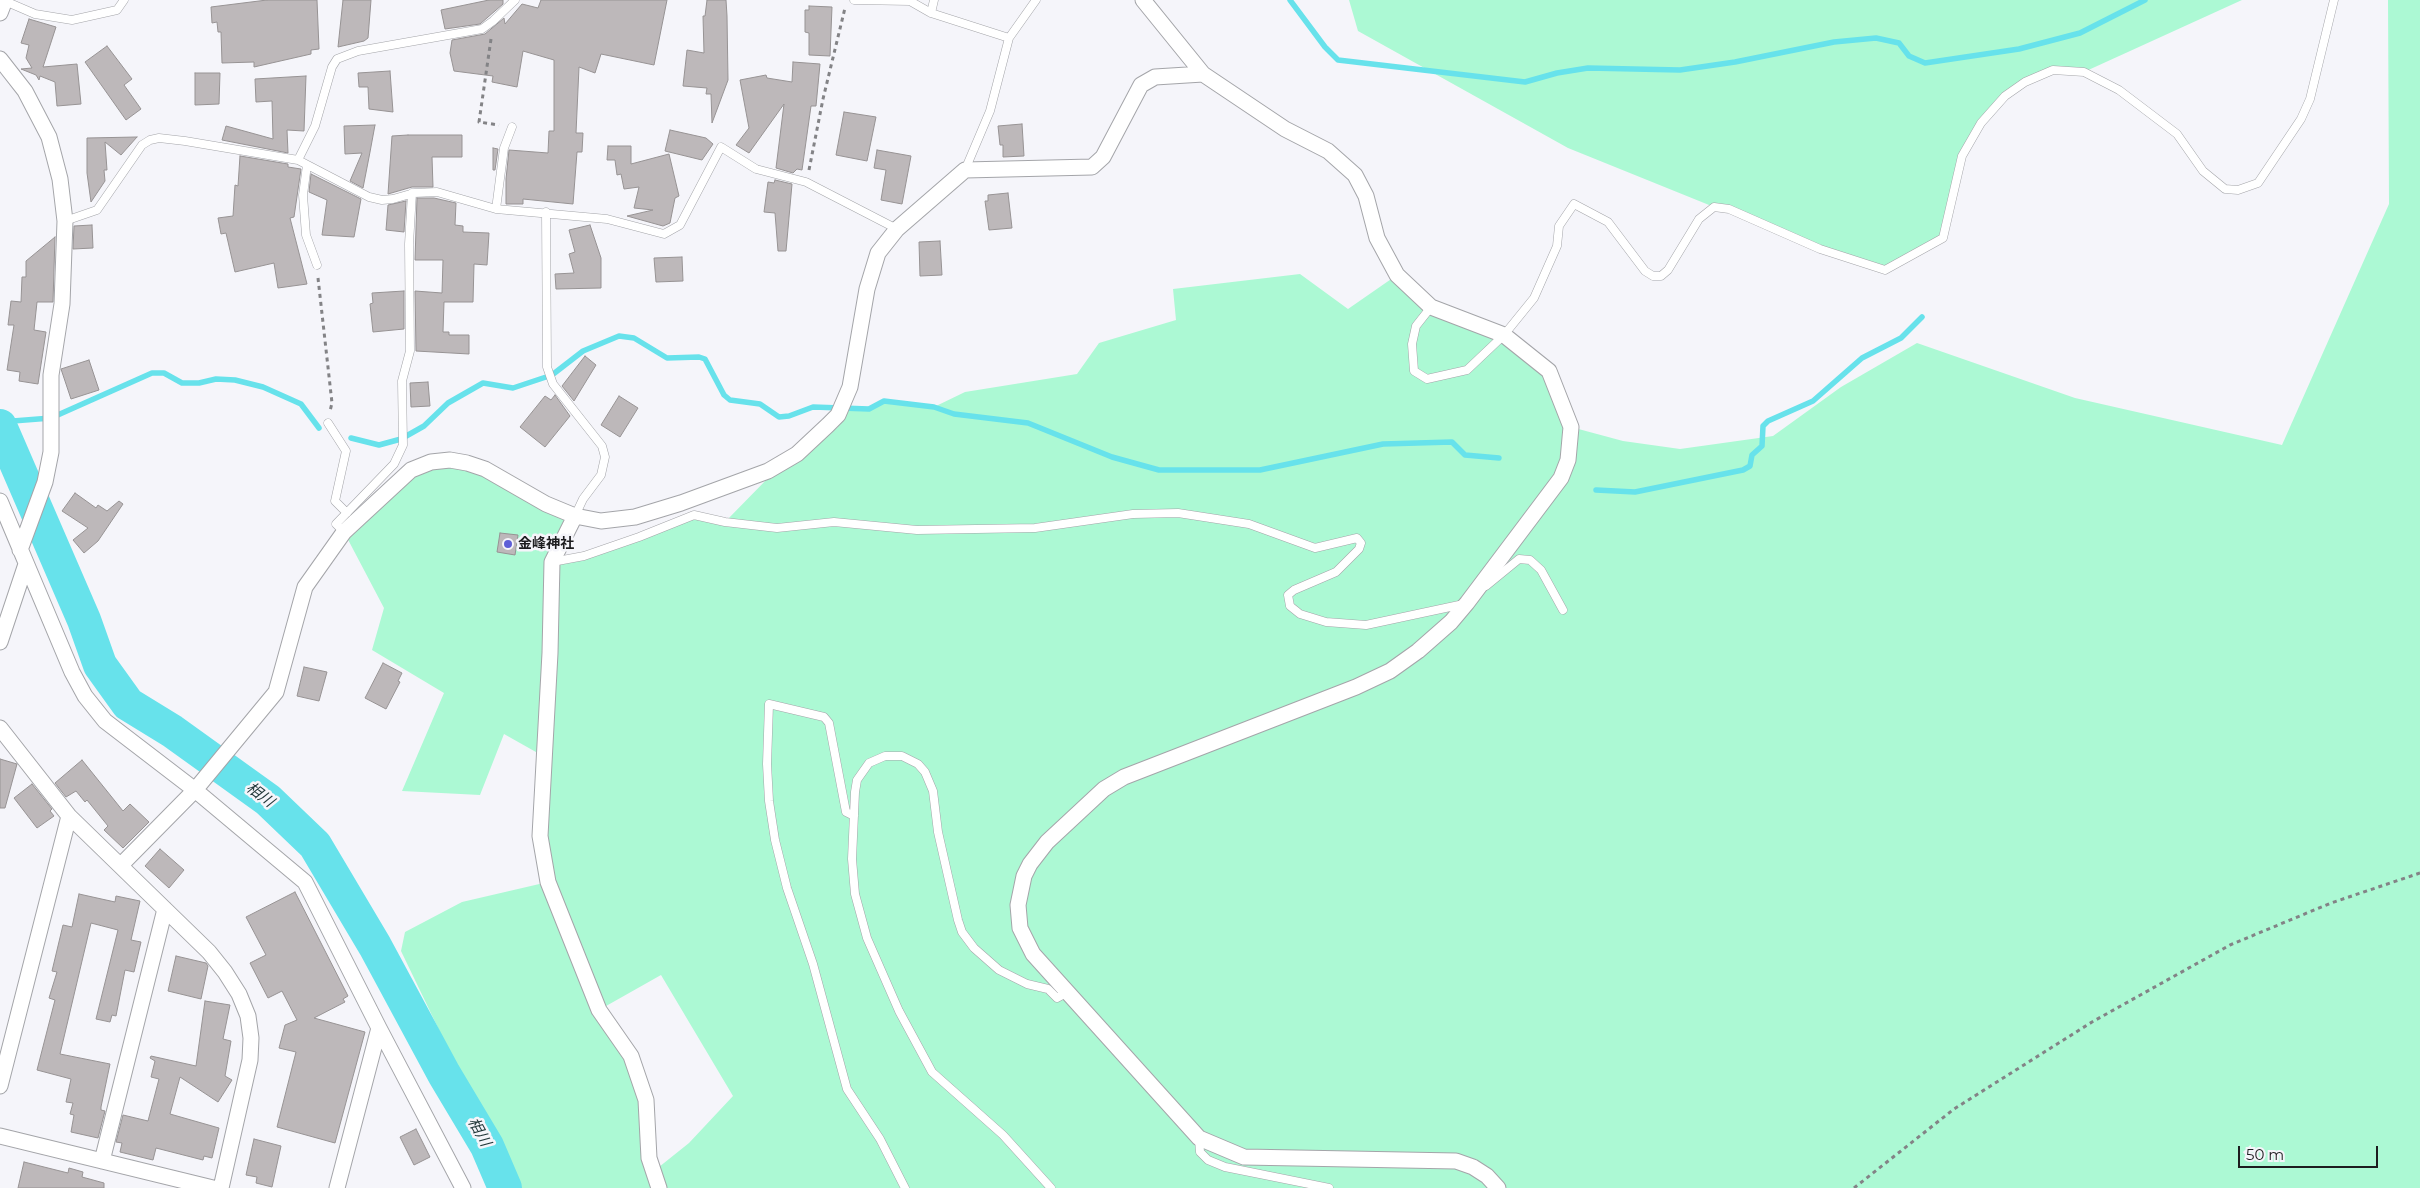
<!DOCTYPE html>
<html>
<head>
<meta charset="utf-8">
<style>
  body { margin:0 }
  #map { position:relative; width:2420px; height:1188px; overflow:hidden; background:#f5f5fa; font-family:Montserrat,sans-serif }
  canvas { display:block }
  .scale { position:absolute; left:2238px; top:1146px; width:140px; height:22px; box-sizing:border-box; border:2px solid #1d1d1f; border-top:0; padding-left:6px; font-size:15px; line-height:18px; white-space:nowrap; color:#1d1d1f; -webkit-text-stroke:4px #f5f5fa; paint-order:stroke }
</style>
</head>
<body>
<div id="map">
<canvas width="2420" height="1188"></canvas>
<div class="scale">50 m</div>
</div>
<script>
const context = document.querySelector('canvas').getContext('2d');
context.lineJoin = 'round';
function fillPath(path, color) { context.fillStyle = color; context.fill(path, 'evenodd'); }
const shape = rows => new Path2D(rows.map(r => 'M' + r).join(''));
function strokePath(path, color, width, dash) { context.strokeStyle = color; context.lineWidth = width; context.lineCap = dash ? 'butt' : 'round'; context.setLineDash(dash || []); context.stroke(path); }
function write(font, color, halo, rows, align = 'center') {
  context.font = font + ' Montserrat,"Noto Sans JP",sans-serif'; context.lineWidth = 5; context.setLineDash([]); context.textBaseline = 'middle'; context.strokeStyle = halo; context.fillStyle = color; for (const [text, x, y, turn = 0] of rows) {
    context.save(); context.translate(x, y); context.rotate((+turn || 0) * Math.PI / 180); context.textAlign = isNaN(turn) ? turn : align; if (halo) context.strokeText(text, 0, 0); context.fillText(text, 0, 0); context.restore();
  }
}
fillPath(shape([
  [1349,0,2242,0,2084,72,2053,70,2005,96,1962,156,1943,238,1885,270,1714,207,1568,148,1358,31],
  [2388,0,2420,0,2420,1188,521,1188,505,1167,401,951,405,932,462,902,548,882,543,756,504,734,480,795,402,791,444,693,372,650,384,608,344,532,404,476,450,460,575,516,552,561,584,556,694,515,725,522,770,476,800,457,838,427,840,408,869,409,884,401,934,407,965,392,1077,374,1099,343,1176,320,1173,289,1300,274,1348,309,1397,275,1431,307,1504,335,1549,371,1571,427,1623,441,1680,449,1773,436,1841,387,1917,343,2075,398,2282,445,2389,204],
  [661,975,733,1096,689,1143,654,1171,631,1056,599,1010]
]), '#acf9d4');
strokePath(shape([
  [1290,0,1325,47,1338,60,1525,82,1557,73,1588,68,1680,70,1735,62,1834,42,1876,38,1899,43,1909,56,1925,63,2019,49,2080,33,2145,0],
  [0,422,51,418,152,373,164,373,182,383,199,383,216,379,235,380,263,387,301,404,319,428],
  [351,438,379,445,401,439,424,426,448,403,483,383,513,388,552,375,583,351,619,336,634,338,667,358,699,357,705,359,724,395,730,400,760,404,779,417,789,416,813,407,869,409,884,401,934,407,954,414,1028,423,1112,457,1159,470,1260,470,1383,444,1452,442,1465,455,1499,458],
  [1596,490,1635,492,1743,470,1750,466,1752,455,1762,446,1763,426,1768,421,1813,401,1862,358,1901,338,1922,317]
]), '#67e2eb', 5.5);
strokePath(shape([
  [0,426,84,620,100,665,128,704,172,731,268,800,315,845,375,946,444,1074,487,1146,505,1188]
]), '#67e2eb', 34);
const building = shape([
  [267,0,317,0,319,49,311,50,311,54,254,67,254,62,222,63,221,32,218,32,217,22,212,23,211,7,267,0],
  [343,0,371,0,368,38,364,41,338,47,343,0],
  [489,0,503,0,503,4,480,24,445,29,441,10,489,0],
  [541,0,667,0,654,65,601,54,595,73,579,67,576,133,583,133,582,152,577,152,573,204,523,199,523,204,506,204,506,179,509,150,548,153,549,131,554,131,554,60,523,51,517,87,492,82,493,76,454,71,450,53,452,40,485,34,504,18,505,24,522,4,538,8,541,0],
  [707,0,726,0,727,16,728,80,712,123,711,94,706,94,707,88,683,86,687,50,704,53,703,16,705,16,707,0],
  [809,6,832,7,830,56,809,55,809,33,805,32,805,10,809,10,809,6],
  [29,19,56,27,43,67,77,64,81,104,57,106,55,82,40,76,39,80,36,75,21,69,32,68,26,58,29,45,21,43,29,19],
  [107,46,132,79,124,85,141,109,126,120,85,62,107,46],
  [793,62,820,64,816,106,811,106,802,170,797,169,793,173,776,168,784,104,749,153,736,145,749,128,740,80,766,75,767,78,792,82,793,62],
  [390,71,393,112,369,109,368,87,359,87,358,73,390,71],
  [195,73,220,73,219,104,195,105,195,73],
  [306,76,304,131,287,130,288,153,222,140,226,126,273,139,272,101,256,102,255,79,306,76],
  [844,112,876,117,867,161,836,155,844,112],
  [1022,124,1024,156,1003,157,1003,145,1000,145,998,126,1022,124],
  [375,125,370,152,363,188,350,181,362,153,345,154,344,126,375,125],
  [670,130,706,138,713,144,702,160,665,151,670,130],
  [408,135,462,135,462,157,432,157,433,187,412,187,388,194,392,136,408,135],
  [137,137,121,155,105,142,107,170,104,170,105,181,91,202,87,173,87,138,137,137],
  [608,146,631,146,631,164,669,154,679,196,675,198,670,223,663,226,627,216,653,210,634,208,639,187,624,189,621,174,617,175,615,160,607,160,608,146],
  [493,148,498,149,495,170,493,170,493,148],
  [877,150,911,156,902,204,881,200,886,170,874,168,877,150],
  [240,156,288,164,288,167,301,169,294,217,290,218,307,284,278,288,274,263,235,272,226,233,221,234,218,218,233,216,235,185,238,186,240,156],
  [311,174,361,199,354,237,322,235,327,200,309,192,311,174],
  [775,180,792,184,786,251,778,251,775,213,764,212,768,182,774,183,775,180],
  [1008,193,1012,228,989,230,985,201,988,201,988,195,1008,193],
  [417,198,434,198,456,203,455,225,463,226,463,232,489,233,487,265,474,264,473,302,444,302,443,332,449,332,449,335,469,335,469,354,416,351,415,291,442,293,443,260,415,260,417,198],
  [406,201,404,232,386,230,388,205,406,201],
  [92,225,93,248,73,249,74,226,92,225],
  [590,225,601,258,601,288,556,289,555,274,574,273,569,254,575,252,569,230,590,225],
  [55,237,53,302,37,302,34,330,46,332,38,384,19,381,20,372,7,370,14,325,8,325,11,301,21,302,22,277,26,277,26,261,55,237],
  [940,241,942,275,920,276,919,242,940,241],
  [682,257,683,281,656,282,654,258,682,257],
  [404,291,404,329,373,332,370,304,373,303,372,293,404,291],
  [585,356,596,365,574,401,562,386,585,356],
  [89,360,99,390,71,399,61,369,89,360],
  [428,382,430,406,411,407,410,383,428,382],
  [555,395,570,416,545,447,520,427,545,396,551,400,555,395],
  [619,396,638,408,620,437,601,425,619,396],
  [75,493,96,508,98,505,107,511,119,501,123,504,98,541,84,553,73,540,88,528,62,511,75,493],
  [500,533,518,535,515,555,497,552,500,533],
  [383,663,402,673,398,681,400,682,386,709,365,698,383,663],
  [304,667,327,672,319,701,297,696,304,667],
  [0,759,17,764,5,808,0,808,0,759],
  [82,760,123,811,130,804,149,822,123,848,104,830,108,826,87,800,85,802,76,791,66,797,55,783,82,760],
  [32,784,52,809,50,811,54,816,37,828,14,798,32,784],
  [160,849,184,870,169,888,145,866,160,849],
  [295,892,348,996,343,999,345,1002,314,1018,365,1032,335,1143,277,1127,296,1052,279,1048,285,1025,297,1020,282,991,268,998,250,963,266,955,246,917,295,892],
  [79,894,115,902,116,896,140,901,131,940,141,942,134,972,125,970,116,1016,112,1015,110,1022,96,1019,118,930,91,923,60,1054,110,1064,101,1107,101,1110,105,1111,98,1138,71,1132,74,1115,70,1114,73,1103,66,1102,71,1079,37,1070,55,1000,49,998,57,972,52,971,63,925,72,927,79,894],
  [176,956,206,963,208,966,201,999,168,991,176,956],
  [205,1001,230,1005,223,1039,231,1041,225,1076,232,1080,218,1102,180,1077,170,1114,219,1128,212,1158,204,1156,203,1160,156,1148,153,1160,120,1152,122,1143,116,1142,123,1115,148,1121,159,1079,151,1077,155,1061,150,1058,151,1056,196,1066,205,1001],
  [416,1129,430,1157,414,1165,400,1137,416,1129],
  [254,1139,281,1146,272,1187,256,1183,257,1177,246,1175,254,1139],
  [24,1162,68,1173,69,1168,83,1172,82,1177,104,1183,104,1188,18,1188,24,1162]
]);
fillPath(building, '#bdb8ba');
strokePath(building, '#979394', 1);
const service = shape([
  [854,0,910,1,931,13,1009,38,990,111,965,170],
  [5,1,35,14,72,20,117,10,124,0],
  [931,13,934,0],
  [1009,38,1036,0],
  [298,160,315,126,332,67,337,59,358,51,482,29,493,21,515,0],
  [307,165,303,195,306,235,317,265],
  [496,209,504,148,512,127],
  [546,212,547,367,553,384,602,446,605,457,601,475,583,499,575,516],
  [65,221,97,210,142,145,150,140,159,138,185,141,298,160,369,197,382,200,393,199,414,193,437,192,496,209,607,219,664,234,680,225,721,147,756,169,806,182,897,229],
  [1431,307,1416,326,1412,344,1414,371,1427,379,1467,370,1504,335,1534,298,1557,246,1559,226,1574,204,1608,222,1645,271,1653,276,1661,276,1668,270,1699,219,1714,207,1729,209,1820,249,1885,270,1943,238,1962,156,1981,123,2005,96,2025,82,2053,70,2084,72,2119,90,2177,134,2203,171,2225,189,2238,190,2258,183,2301,119,2310,99,2334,0],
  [328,423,346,451,335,501,347,513],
  [344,532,336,524,394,464,403,445,402,381,410,351,409,244,412,193],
  [552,562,584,556,639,537,694,515,725,522,777,528,834,522,917,530,1035,528,1133,514,1178,513,1249,524,1315,548,1357,538,1361,543,1359,549,1336,572,1294,590,1288,595,1290,606,1300,614,1326,622,1366,625,1464,604],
  [1486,586,1519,559,1530,560,1541,570,1563,610],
  [854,816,846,812,829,723,824,717,769,704,767,764,769,801,775,840,787,888,813,964,847,1089,880,1139,905,1188],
  [1199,1138,1200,1152,1208,1160,1225,1167,1329,1188],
  [1051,1188,1003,1135,932,1072,899,1011,867,938,855,894,852,859,855,792,857,780,869,763,885,756,902,756,918,764,925,772,933,791,938,832,958,920,962,932,974,948,999,970,1027,984,1048,989,1057,998,1066,993]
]);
const minor = shape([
  [0,13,5,0],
  [0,59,25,91,49,137,60,179,65,221,62,304,51,375,51,452,45,482,20,550],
  [1203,74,1285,129,1328,151,1355,175,1366,196,1377,238,1397,275,1431,307,1504,335,1549,371,1571,427,1568,460,1561,478,1467,603,1451,622,1418,651,1390,671,1356,687,1124,777,1104,789,1047,842,1030,864,1024,876,1018,905,1020,928,1033,954,1199,1138,1244,1157,1456,1161,1473,1167,1487,1176,1498,1188],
  [0,501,72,672,85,696,105,721,195,790,305,882,379,1028,463,1188],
  [0,642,26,564],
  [0,728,69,816,209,952,225,972,239,994,248,1016,251,1038,250,1060,221,1188],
  [121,865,195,790,276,692,305,587,344,532,411,470,431,462,450,460,467,463,485,469,546,504,575,516],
  [0,1086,69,816],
  [0,1136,213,1188],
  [102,1161,165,909],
  [337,1188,379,1028],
  [659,1188,649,1158,646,1100,631,1056,599,1010,548,882,540,836,550,653,552,562,575,516,601,521,635,517,681,503,768,471,797,454,828,425,838,415,850,387,867,289,878,253,897,229,965,170,1092,167,1103,157,1141,85,1155,77,1203,74,1143,0]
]);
strokePath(service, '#a4a5a9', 9);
strokePath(minor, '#a4a5a9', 17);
strokePath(shape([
  [491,39,479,122,499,125],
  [809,170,823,99,845,8],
  [318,278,332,403,330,411],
  [1854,1188,1954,1109,2092,1022,2230,945,2331,903,2420,873]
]), '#838386', 3, [4, 4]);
strokePath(service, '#fff', 8);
strokePath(minor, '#fff', 15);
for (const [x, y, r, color] of [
  [508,544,5,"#5e5fd7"]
]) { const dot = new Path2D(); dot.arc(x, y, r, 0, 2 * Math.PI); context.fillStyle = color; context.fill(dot); strokePath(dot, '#f5f5fa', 2); }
write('bold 14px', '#1d1d1f', '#f5f5fa', [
  ["金峰神社",518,544]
], 'left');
write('italic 15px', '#1f3537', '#f5f5fa', [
  ["相川",260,795,37],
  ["相川",479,1132,61]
]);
</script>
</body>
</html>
